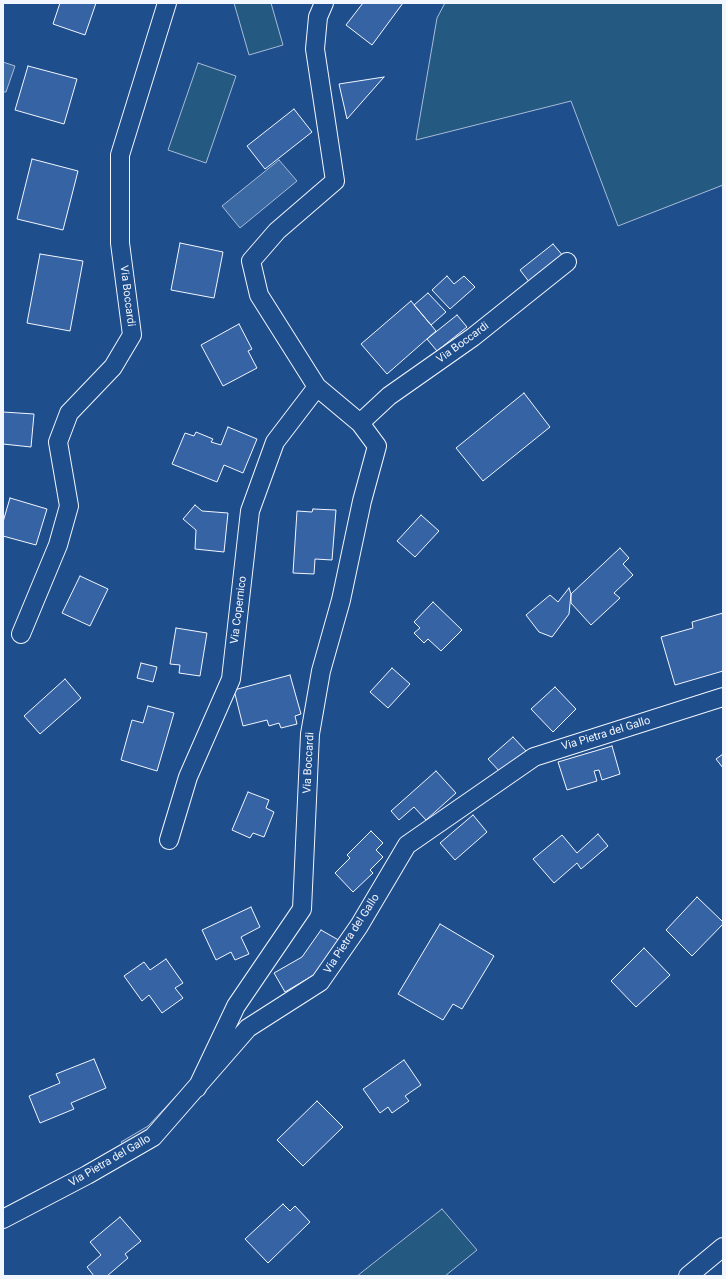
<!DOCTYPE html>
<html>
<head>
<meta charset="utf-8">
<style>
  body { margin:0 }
  #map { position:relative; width:726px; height:1279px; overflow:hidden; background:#1f4e8c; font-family:Roboto,sans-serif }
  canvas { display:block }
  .frame { position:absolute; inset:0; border:4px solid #f2f6ff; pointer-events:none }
</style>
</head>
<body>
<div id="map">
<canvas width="726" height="1279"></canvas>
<div class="frame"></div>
</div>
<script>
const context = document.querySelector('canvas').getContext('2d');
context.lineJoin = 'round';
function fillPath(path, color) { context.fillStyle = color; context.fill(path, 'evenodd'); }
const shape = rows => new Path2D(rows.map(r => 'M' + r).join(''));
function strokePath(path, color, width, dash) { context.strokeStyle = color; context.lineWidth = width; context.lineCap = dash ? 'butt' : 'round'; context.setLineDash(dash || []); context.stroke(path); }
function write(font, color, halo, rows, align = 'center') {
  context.font = font + ' Roboto,sans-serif'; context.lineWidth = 3; context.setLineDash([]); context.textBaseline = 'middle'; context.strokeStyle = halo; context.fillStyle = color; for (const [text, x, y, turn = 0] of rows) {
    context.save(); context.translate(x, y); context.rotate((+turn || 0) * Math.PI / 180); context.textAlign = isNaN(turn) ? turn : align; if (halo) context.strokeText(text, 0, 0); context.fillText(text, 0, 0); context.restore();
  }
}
const green = shape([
  [234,3,271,3,283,45,249,55,234,3],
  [445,3,723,3,723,185,618,226,571,101,416,140,437,18,445,3],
  [198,63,236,76,206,163,168,150,198,63],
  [442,1209,477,1250,445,1276,357,1276,442,1209]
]);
fillPath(green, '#245a82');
strokePath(green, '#a8bbd7', 1);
const parking = shape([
  [180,1092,152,1131,124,1146,121,1142,148,1126,180,1092]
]);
fillPath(parking, '#305b95');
strokePath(parking, '#a8bbd7', 1);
const water = shape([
  [3,62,15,66,6,92,3,92,3,62],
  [279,160,297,181,240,228,222,206,279,160]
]);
fillPath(water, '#3b69a3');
strokePath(water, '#a8bbd7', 1);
const building = shape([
  [60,3,96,3,85,35,53,24,60,3],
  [363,3,403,3,372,45,346,25,363,3],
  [28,66,77,79,64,124,15,110,28,66],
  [384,77,347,119,339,84,384,77],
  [294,109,312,132,265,169,247,146,294,109],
  [32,159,78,171,63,230,17,219,32,159],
  [180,243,223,252,214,298,171,290,180,243],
  [553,244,564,257,530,283,520,270,553,244],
  [40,254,83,261,70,331,27,323,40,254],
  [447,276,454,284,464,276,475,287,450,309,432,290,447,276],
  [428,293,446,312,431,325,414,305,428,293],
  [411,301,436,331,387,374,361,344,411,301],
  [457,315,467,327,437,351,427,339,457,315],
  [239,324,252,349,248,351,257,368,223,386,201,345,239,324],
  [524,393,550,427,483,481,456,448,524,393],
  [3,412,34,414,31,447,3,444,3,412],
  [228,427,257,439,243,473,224,465,217,482,172,464,185,433,194,436,196,432,213,439,211,442,221,445,228,427],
  [10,498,47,509,36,545,3,536,3,522,10,498],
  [195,505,202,511,228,513,224,552,195,549,196,530,183,519,195,505],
  [313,509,336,510,332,560,315,559,314,574,293,573,297,511,312,512,313,509],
  [421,515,439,531,415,557,397,541,421,515],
  [620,548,629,558,623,564,633,575,614,593,620,598,591,625,571,603,571,594,620,548],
  [80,576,108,589,90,626,62,613,80,576],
  [569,588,571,594,569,614,552,637,539,632,526,615,550,595,558,602,569,588],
  [433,602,462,630,441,651,428,639,424,643,414,633,420,628,414,622,433,602],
  [723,613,723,671,675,685,661,637,693,628,692,622,723,613],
  [176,628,207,633,200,676,179,673,180,665,170,664,176,628],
  [141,663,157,667,153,682,137,678,141,663],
  [392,668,410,684,388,708,370,692,392,668],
  [290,675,301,714,295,716,297,724,281,728,279,723,269,726,267,720,243,726,234,690,290,675],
  [65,679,81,698,40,734,24,716,65,679],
  [555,687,576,709,553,732,531,709,555,687],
  [148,706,174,713,157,771,121,760,132,720,143,723,148,706],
  [513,737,526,751,502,774,488,759,513,737],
  [612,746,620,774,602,780,599,770,594,771,597,781,567,790,558,762,612,746],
  [723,754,723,768,716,759,723,754],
  [436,771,456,793,426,820,414,807,399,820,391,811,436,771],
  [248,792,269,800,266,808,274,812,264,837,253,833,250,838,232,830,248,792],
  [473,815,487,832,455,860,440,843,473,815],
  [371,831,383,843,376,850,383,857,370,870,373,873,353,892,335,873,350,858,347,855,371,831],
  [598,834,608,846,581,869,577,863,554,883,533,859,562,835,577,853,598,834],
  [697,897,723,922,723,924,692,956,666,930,697,897],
  [251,907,260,927,241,937,249,954,235,960,231,952,216,960,202,930,251,907],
  [440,924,494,956,462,1009,453,1004,443,1020,398,994,440,924],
  [321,930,342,942,319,972,285,992,274,973,302,957,321,930],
  [644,948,670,975,636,1007,611,981,644,948],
  [166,959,183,983,175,988,183,998,162,1013,149,995,142,1001,124,976,144,962,150,970,166,959],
  [94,1059,106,1088,71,1103,74,1109,40,1123,29,1096,60,1083,56,1074,94,1059],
  [404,1060,421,1085,405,1096,409,1101,392,1113,388,1107,380,1113,363,1089,404,1060],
  [317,1101,343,1127,303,1166,277,1140,317,1101],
  [283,1204,290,1211,295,1206,310,1222,268,1263,245,1239,283,1204],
  [120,1217,141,1241,125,1254,128,1258,107,1276,94,1276,87,1267,101,1255,90,1242,120,1217]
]);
fillPath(building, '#3563a3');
strokePath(building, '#f2f6ff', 1);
const street = shape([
  [360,423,389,396,473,337,567,262],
  [21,634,58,545,69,506,58,442,69,413,113,367,132,335,120,243,120,155,167,3],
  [169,840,188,777,231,679,250,511,275,442,317,387],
  [197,1088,236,1006,302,909,310,734,321,671,341,600,362,501,377,446,360,423,317,387,259,295,251,261,277,231,335,181,315,49,318,17,324,3],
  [3,1219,87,1175,153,1137,248,1028,320,982,359,926,407,845,534,757,723,697],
  [688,1276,723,1247]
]);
strokePath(street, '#f2f6ff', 20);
strokePath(street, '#1f4e8c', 18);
write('11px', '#f2f6ff', '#1f4e8c', [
  ["Via Boccardi",127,296,83],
  ["Via Boccardi",463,343,-36],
  ["Via Copernico",239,610,-83],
  ["Via Pietra del Gallo",606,734,-17],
  ["Via Boccardi",309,763,-87],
  ["Via Pietra del Gallo",352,934,-57],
  ["Via Pietra del Gallo",110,1161,-30]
]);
</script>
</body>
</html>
